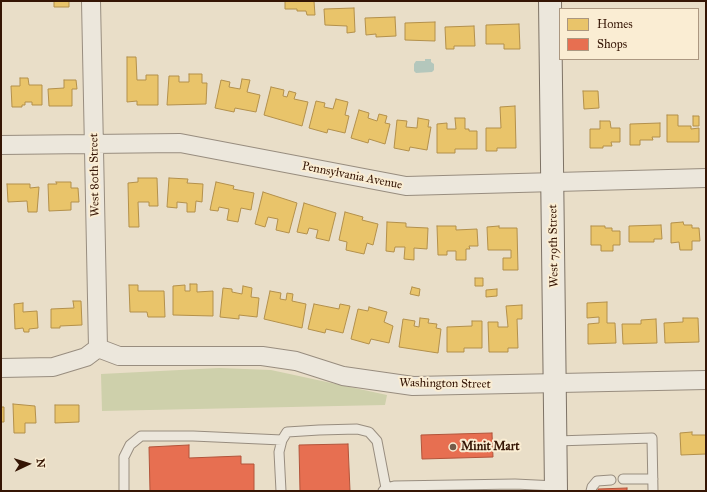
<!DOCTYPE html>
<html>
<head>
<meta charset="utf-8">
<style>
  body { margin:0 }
  #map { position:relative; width:707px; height:492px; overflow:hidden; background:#e9dec8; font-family:"IM FELL Great Primer",serif }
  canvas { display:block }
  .frame { position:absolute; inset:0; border:2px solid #351504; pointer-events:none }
  .legend { position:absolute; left:559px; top:8px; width:140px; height:52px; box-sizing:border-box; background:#faedd3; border:1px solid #ab9780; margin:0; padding:5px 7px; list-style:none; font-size:12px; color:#351504 }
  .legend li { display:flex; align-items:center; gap:8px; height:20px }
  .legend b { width:20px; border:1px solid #ab9780 }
  .north { position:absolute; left:8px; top:444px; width:40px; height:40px; -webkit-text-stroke:3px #faedd3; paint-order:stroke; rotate:86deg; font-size:11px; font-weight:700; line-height:16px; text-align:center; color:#351504 }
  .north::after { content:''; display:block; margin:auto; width:14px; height:18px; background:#351504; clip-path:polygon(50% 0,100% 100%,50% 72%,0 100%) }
</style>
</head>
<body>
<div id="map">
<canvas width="707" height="492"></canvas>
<div class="frame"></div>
<ul class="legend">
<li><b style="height:11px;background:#e9c46a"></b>Homes</li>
<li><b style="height:11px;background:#e76f51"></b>Shops</li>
</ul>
<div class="north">N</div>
</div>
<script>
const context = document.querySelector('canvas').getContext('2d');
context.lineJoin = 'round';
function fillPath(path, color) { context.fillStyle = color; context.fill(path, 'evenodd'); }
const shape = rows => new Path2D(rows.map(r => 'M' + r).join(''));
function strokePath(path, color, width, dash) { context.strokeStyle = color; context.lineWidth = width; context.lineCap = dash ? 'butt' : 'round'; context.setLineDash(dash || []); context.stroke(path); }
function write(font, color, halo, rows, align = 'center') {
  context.font = font + ' "IM FELL Great Primer",serif'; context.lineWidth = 4; context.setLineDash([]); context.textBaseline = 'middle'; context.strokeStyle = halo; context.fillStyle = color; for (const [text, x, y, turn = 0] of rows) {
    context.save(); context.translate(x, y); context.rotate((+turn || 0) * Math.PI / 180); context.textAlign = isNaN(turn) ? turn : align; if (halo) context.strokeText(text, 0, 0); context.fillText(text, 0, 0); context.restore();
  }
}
fillPath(shape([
  [219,368,271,370,387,395,385,405,102,411,101,374]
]), '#ced0ab');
fillPath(shape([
  [425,59,431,59,431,62,434,64,434,70,432,72,416,73,414,71,414,64,416,61,425,61]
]), '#b4c7bc');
const homes = shape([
  [54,1,69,1,69,7,54,7,54,1],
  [285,1,314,1,315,15,307,15,306,11,297,11,297,9,285,9,285,1],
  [354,8,355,32,347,33,347,26,325,25,324,9,354,8],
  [395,17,396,36,376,37,376,34,366,35,365,18,395,17],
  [435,22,435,41,405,40,405,23,435,22],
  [519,24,520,49,504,49,504,44,486,44,486,25,519,24],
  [474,26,475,46,454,46,454,49,446,49,445,27,474,26],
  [127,57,136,57,137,80,146,80,146,75,158,75,158,105,137,105,137,101,127,102,127,57],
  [189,74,202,74,202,83,207,83,206,104,167,105,169,76,179,76,179,82,189,82,189,74],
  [20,78,28,78,29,85,42,85,42,105,32,105,32,102,25,102,25,105,22,105,22,107,12,107,11,86,20,86,20,78],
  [242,79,250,80,247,92,260,95,256,112,235,108,234,112,215,108,221,80,230,82,229,87,240,89,242,79],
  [64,80,76,80,77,89,72,89,72,106,49,106,48,89,64,88,64,80],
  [271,87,284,90,283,96,287,97,289,91,296,93,294,99,308,102,302,126,264,115,271,87],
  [583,91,598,91,599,108,584,109,583,91],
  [336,99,348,102,345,115,349,116,345,133,328,129,327,133,309,128,316,101,325,103,324,107,333,109,336,99],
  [515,106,516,148,497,148,497,151,486,151,486,128,501,128,500,107,515,106],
  [359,110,369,113,368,118,377,121,379,114,387,116,385,123,390,124,385,144,369,139,368,143,351,138,359,110],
  [667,115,678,115,678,126,691,126,691,129,699,128,699,142,667,142,667,115],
  [693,116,699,116,699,126,693,126,693,116],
  [418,118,429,120,428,127,431,127,427,150,410,147,409,151,394,148,397,120,407,121,406,127,417,128,418,118],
  [455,118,465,118,465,129,469,129,469,131,477,131,477,149,455,149,455,153,437,153,437,124,447,123,447,129,456,129,455,118],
  [600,121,610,121,611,128,620,128,620,142,611,142,612,146,603,146,603,148,590,148,590,129,600,129,600,121],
  [660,123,660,137,652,137,653,140,640,140,640,145,630,145,630,124,660,123],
  [138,178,157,178,158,206,149,206,149,202,138,202,139,227,129,227,128,183,138,182,138,178],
  [169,178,188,179,187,183,203,184,202,202,196,201,195,212,187,212,187,203,177,202,177,208,167,207,169,178],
  [56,182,71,182,71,188,78,188,79,202,71,202,71,210,49,211,48,184,57,184,56,182],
  [216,182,234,186,233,189,254,193,251,210,241,208,238,222,227,220,229,209,219,207,218,211,210,210,216,182],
  [7,184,30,184,30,188,39,187,37,212,28,212,27,201,8,202,7,184],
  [263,192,297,203,289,233,276,230,278,219,268,217,265,227,255,224,263,192],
  [304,203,336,213,329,241,316,238,318,230,309,228,307,234,297,232,304,203],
  [345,212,363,217,362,220,378,224,373,245,367,243,364,254,346,250,347,242,339,240,345,212],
  [387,222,406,223,406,227,428,228,427,249,414,248,414,260,404,259,405,247,395,247,394,252,386,251,387,222],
  [683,222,684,225,692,225,692,228,699,228,700,241,692,241,692,250,680,250,679,242,671,243,671,223,683,222],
  [661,225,662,239,654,239,654,242,629,242,629,226,661,225],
  [437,226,456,226,456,230,477,229,478,246,469,246,470,249,466,249,466,260,456,260,456,251,447,251,447,255,438,255,437,226],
  [499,226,499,228,517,228,518,270,503,270,503,258,511,258,511,250,488,250,487,227,499,226],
  [591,226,605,226,605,228,612,228,612,231,620,231,620,245,613,245,613,251,601,251,601,245,591,245,591,226],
  [475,278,483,278,483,286,475,286,475,278],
  [190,284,197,284,197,292,213,291,213,316,173,315,173,286,185,285,185,291,190,291,190,284],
  [129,285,138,285,138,291,164,291,165,317,148,317,147,312,130,312,129,285],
  [243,286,252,288,251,297,259,298,257,317,239,315,239,319,220,317,223,288,232,289,232,292,242,294,243,286],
  [412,287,420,289,419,296,410,294,412,287],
  [497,289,497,296,486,297,486,290,497,289],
  [270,291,281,293,280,299,286,300,287,293,293,294,292,301,306,304,302,328,264,319,270,291],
  [73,301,81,301,82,325,60,326,60,328,51,328,51,309,74,308,73,301],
  [607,302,607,323,615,323,616,343,588,344,588,324,599,323,599,317,587,318,587,303,607,302],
  [23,303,23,312,37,311,38,328,29,329,29,332,24,332,23,328,15,329,14,304,23,303],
  [314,304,339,309,340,304,350,306,343,333,326,329,325,333,308,329,314,304],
  [522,305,522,319,517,319,518,348,508,348,508,352,489,352,488,322,498,322,498,327,508,327,506,306,522,305],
  [369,307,387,312,384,322,393,326,389,343,371,339,369,344,351,339,358,309,368,311,369,307],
  [420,318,429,319,428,323,437,324,436,328,441,329,438,353,399,347,403,319,415,321,414,326,419,327,420,318],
  [683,318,698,318,699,342,665,343,664,323,683,322,683,318],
  [656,319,657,343,623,344,622,324,641,324,641,320,656,319],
  [472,321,482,321,482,348,464,348,464,352,447,352,447,327,472,326,472,321],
  [13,404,35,406,36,423,25,423,25,433,14,433,13,404],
  [55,405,79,405,79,422,55,423,55,405],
  [1,407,4,407,4,422,1,422,1,407],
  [692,432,692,435,706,435,706,454,681,455,680,433,692,432]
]);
fillPath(homes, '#e9c46a');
strokePath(homes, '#b3904b', 1);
const shops = shape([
  [492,433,493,457,422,459,421,435,492,433],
  [348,444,350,491,300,491,299,445,348,444],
  [189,445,189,458,241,456,241,464,254,464,254,491,150,491,149,447,189,445],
  [627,488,627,491,598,491,598,489,627,488]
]);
fillPath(shops, '#e76f51');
strokePath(shops, '#b2543a', 1);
const lane = shape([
  [556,441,652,438,653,491],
  [623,479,653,479],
  [124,491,124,457,130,445,141,436,193,436,282,440],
  [281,491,279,452,282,440,287,432,319,430,357,429,369,432,377,441,386,488],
  [383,491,386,488,394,486,515,484,556,486],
  [591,491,592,487,597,481,611,480]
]);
const street = shape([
  [91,1,98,348],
  [1,145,180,143,406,186,706,178],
  [1,368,53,367,86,357,98,348,119,356,262,356,296,361,343,376,413,386,706,380]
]);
const secondary = shape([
  [550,1,556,491]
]);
strokePath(lane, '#988d7f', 11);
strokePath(street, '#988d7f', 20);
strokePath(secondary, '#7d7265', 24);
strokePath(lane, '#ece7dc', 9);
strokePath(street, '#ece7dc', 18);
strokePath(secondary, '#ece7dc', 22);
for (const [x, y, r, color] of [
  [453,447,4,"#745b49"]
]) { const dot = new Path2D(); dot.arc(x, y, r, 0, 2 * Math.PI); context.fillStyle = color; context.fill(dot); strokePath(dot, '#faedd3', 1.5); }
write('12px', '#351504', '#faedd3', [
  ["West 80th Street",95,175,-91],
  ["Pennsylvania Avenue",352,176,11],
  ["West 79th Street",554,246,-91],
  ["Washington Street",445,384,1]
]);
write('bold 12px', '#351504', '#faedd3', [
  ["Minit Mart",461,447]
], 'left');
</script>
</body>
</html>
